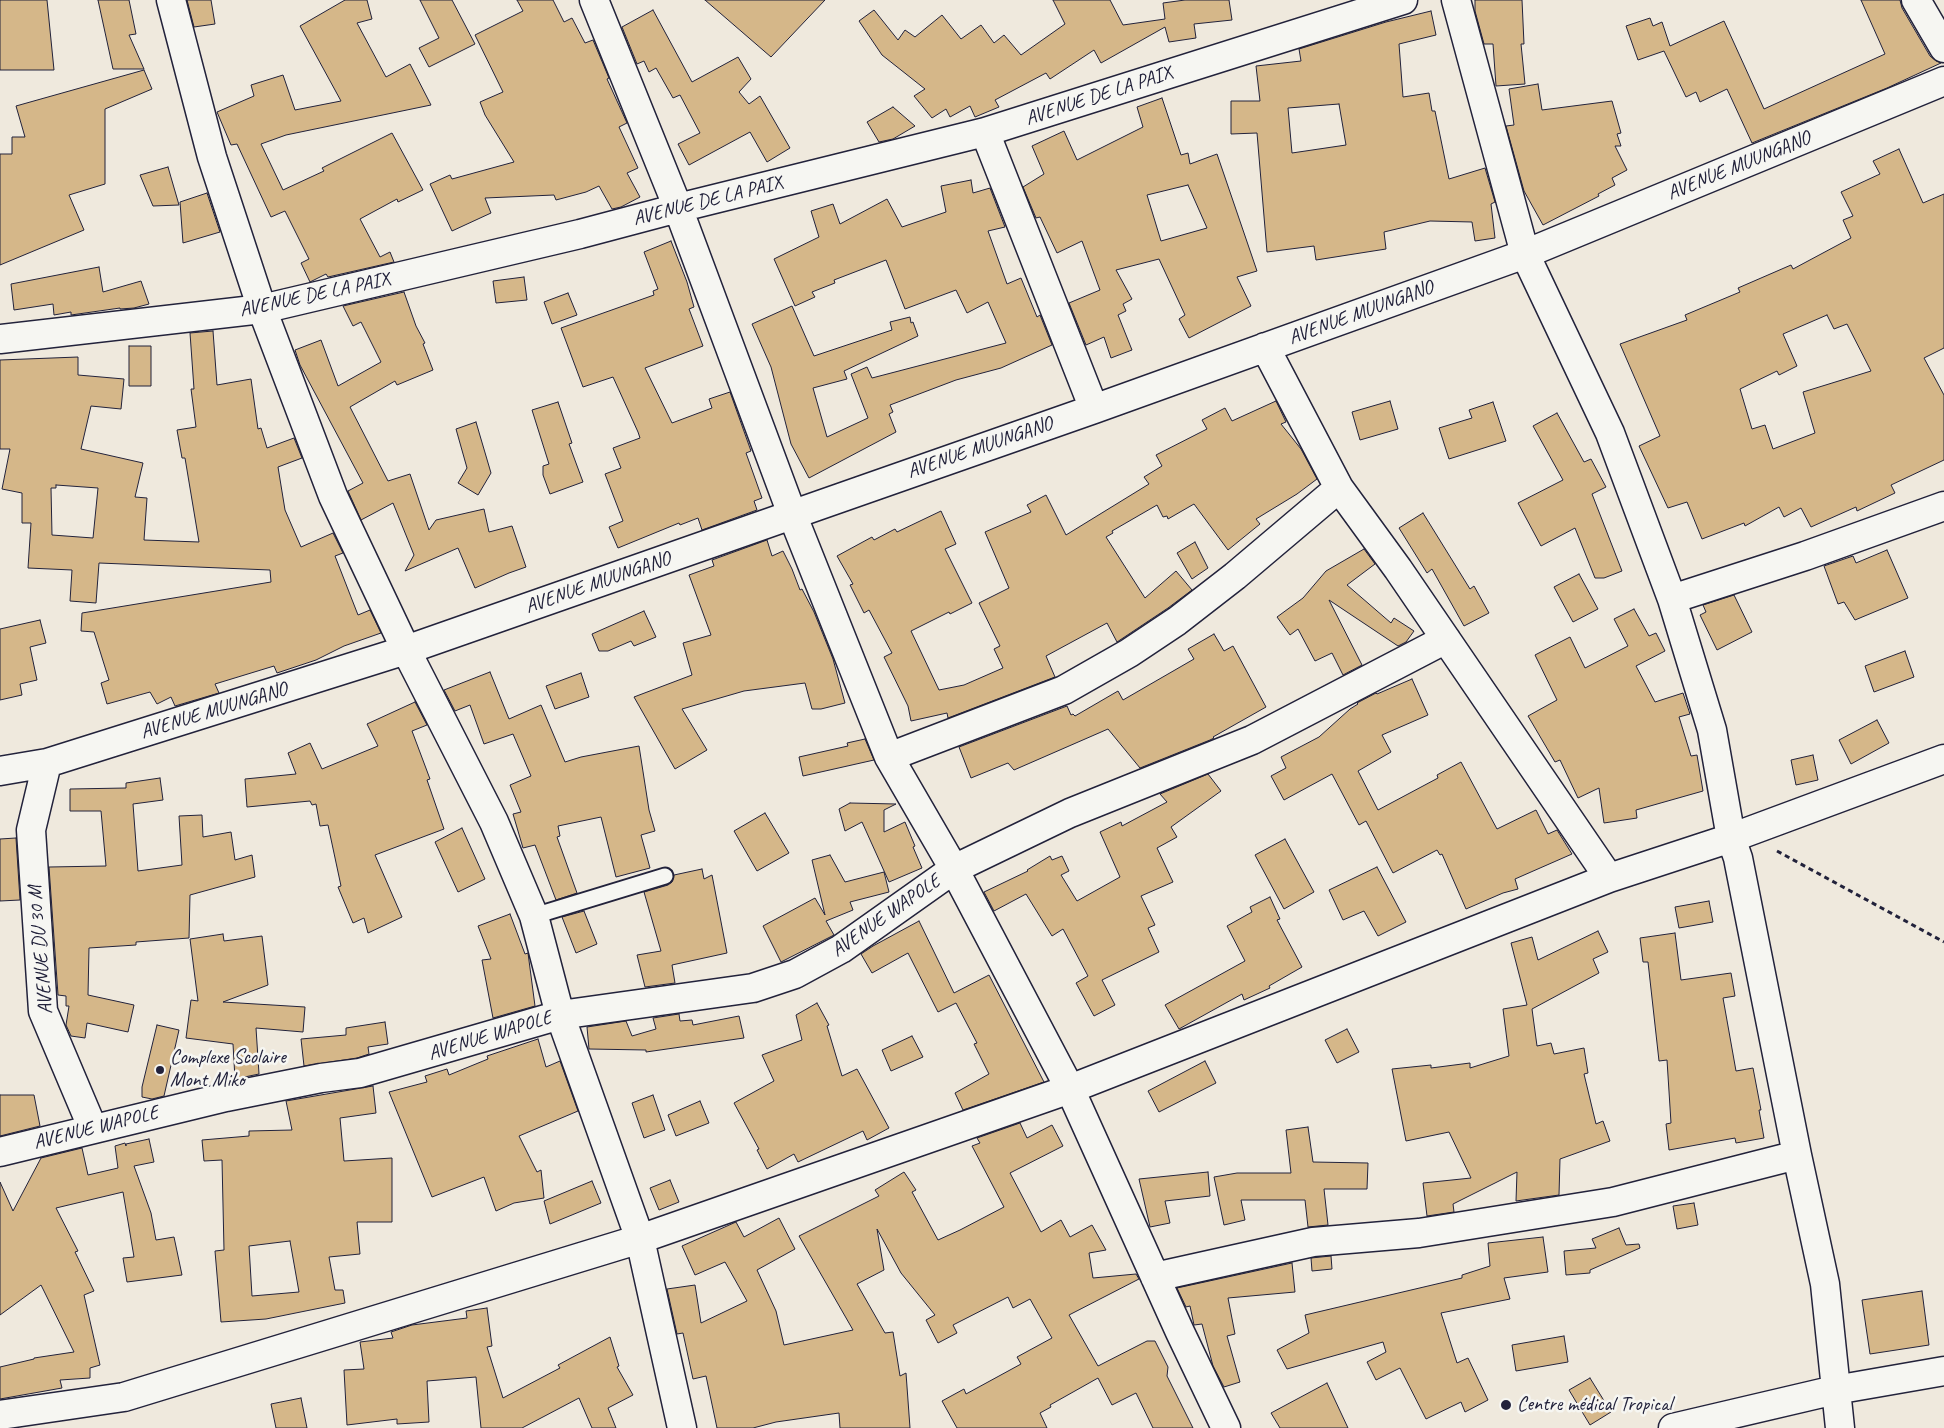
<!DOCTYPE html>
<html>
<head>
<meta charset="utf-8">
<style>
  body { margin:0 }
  canvas { display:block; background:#efe9dd }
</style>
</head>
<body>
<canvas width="1944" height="1428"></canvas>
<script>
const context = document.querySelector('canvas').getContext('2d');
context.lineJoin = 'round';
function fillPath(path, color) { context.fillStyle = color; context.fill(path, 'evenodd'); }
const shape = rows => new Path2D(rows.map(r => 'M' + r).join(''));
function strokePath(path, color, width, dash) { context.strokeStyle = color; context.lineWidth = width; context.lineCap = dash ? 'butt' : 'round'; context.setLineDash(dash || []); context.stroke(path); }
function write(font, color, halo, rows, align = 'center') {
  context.font = font + ' Caveat,sans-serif'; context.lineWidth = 5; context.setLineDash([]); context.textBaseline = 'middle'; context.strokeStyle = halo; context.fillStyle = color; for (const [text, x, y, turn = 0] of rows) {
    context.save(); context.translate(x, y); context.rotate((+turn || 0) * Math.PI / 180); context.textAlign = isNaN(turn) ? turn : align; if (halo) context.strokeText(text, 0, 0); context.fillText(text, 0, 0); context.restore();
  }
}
const building = shape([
  [0,0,47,0,54,70,0,70,0,0],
  [98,0,129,0,136,34,129,35,144,69,113,69,98,0],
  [187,0,211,0,215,24,194,27,187,0],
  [345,0,367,0,372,19,357,23,386,77,410,64,431,105,286,135,261,144,283,190,324,171,322,168,392,133,423,190,398,202,397,199,360,219,380,257,390,252,394,262,328,277,326,274,310,282,301,263,309,259,285,211,271,217,237,144,231,145,217,112,254,96,251,85,283,75,295,110,341,101,300,26,345,0],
  [420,0,452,0,475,44,429,67,419,48,439,38,420,0],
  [517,0,553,0,564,22,572,18,585,43,593,40,609,78,607,79,627,123,619,127,638,168,627,173,640,197,621,207,612,209,599,186,586,192,556,200,554,195,485,198,491,213,452,231,430,184,450,175,452,179,514,162,485,115,480,102,503,92,475,35,523,11,517,0],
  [705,0,825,0,771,57,705,0],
  [1053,0,1110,0,1123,25,1165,19,1163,3,1185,0,1229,0,1232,20,1194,24,1196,38,1169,42,1165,27,1101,63,1094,50,1050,79,1046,73,995,100,999,107,975,117,970,106,950,117,946,109,932,118,914,96,925,89,882,55,859,21,874,10,898,40,905,30,915,37,942,15,961,39,981,25,994,43,1004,35,1021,55,1065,24,1053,0],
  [1475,0,1522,0,1524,44,1521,44,1525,84,1496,86,1493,44,1484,44,1475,11,1475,0],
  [1861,0,1900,0,1902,8,1930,56,1936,61,1941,63,1887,88,1752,143,1727,89,1700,102,1696,92,1686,97,1664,51,1638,60,1626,26,1650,18,1653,26,1662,22,1670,46,1724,21,1764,109,1885,54,1861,0],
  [653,10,692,82,738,57,751,79,739,92,749,104,760,96,790,148,767,162,750,132,689,165,678,144,700,133,680,95,673,98,656,68,649,72,644,61,637,64,622,27,653,10],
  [1431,11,1436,35,1399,44,1403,97,1429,93,1432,111,1435,111,1449,179,1485,168,1495,202,1491,204,1495,238,1475,241,1472,222,1430,221,1384,232,1386,249,1316,260,1314,246,1267,252,1257,133,1231,134,1231,101,1260,101,1256,66,1301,61,1299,49,1386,22,1431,11],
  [1339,104,1346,145,1292,153,1288,108,1339,104],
  [144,70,152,89,105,109,105,184,69,195,84,230,0,265,0,154,12,154,12,137,25,137,16,106,144,70],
  [1538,84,1542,110,1612,101,1621,133,1617,134,1621,146,1615,146,1627,170,1612,178,1615,185,1598,194,1599,196,1543,225,1524,191,1506,126,1514,125,1509,89,1538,84],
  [1162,98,1181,155,1188,153,1190,164,1217,154,1257,271,1237,277,1251,306,1189,338,1179,319,1185,315,1159,259,1116,270,1132,299,1123,304,1126,311,1118,315,1132,350,1111,358,1104,337,1086,345,1069,303,1100,290,1082,241,1057,253,1040,217,1036,218,1023,187,1044,174,1032,146,1064,131,1077,160,1143,127,1137,107,1162,98],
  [1188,185,1207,228,1161,241,1147,195,1188,185],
  [893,107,915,126,893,139,879,142,867,122,893,107],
  [1899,149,1923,203,1944,194,1944,348,1924,358,1944,395,1944,460,1891,485,1895,493,1857,511,1856,507,1811,527,1801,508,1784,517,1779,507,1745,526,1744,523,1702,539,1687,502,1668,508,1639,446,1660,436,1620,344,1687,320,1685,315,1740,292,1738,288,1791,265,1793,269,1851,238,1843,220,1853,216,1841,192,1880,174,1873,161,1899,149],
  [1827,315,1834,329,1847,324,1871,371,1803,392,1815,433,1773,449,1765,425,1752,429,1740,389,1777,371,1779,375,1797,366,1783,334,1827,315],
  [168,167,179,205,153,206,140,175,168,167],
  [971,180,973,193,990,188,1005,227,988,231,1007,284,1021,278,1037,317,1040,315,1052,345,1001,368,956,380,890,405,893,412,889,414,896,432,809,478,791,444,771,367,752,324,792,306,814,356,892,330,890,322,910,317,911,323,913,322,918,336,844,371,847,379,813,388,827,437,868,418,851,374,867,367,872,378,1006,343,988,302,967,313,956,290,905,309,886,260,834,280,835,283,812,292,815,297,795,306,774,259,819,237,811,211,833,204,840,224,887,199,902,227,946,212,941,186,971,180],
  [207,193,220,232,183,243,180,202,207,193],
  [671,241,687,282,694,307,689,309,703,346,645,368,672,423,712,408,709,399,730,392,751,451,746,453,762,498,754,501,757,510,702,530,698,518,680,525,679,523,618,548,609,527,623,521,605,474,621,468,613,448,640,438,638,432,613,377,583,387,561,328,654,295,653,291,658,289,644,252,671,241],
  [99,267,103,292,141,281,149,304,134,308,120,309,120,308,71,315,71,312,54,315,53,304,14,310,11,284,99,267],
  [524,277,527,300,496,303,493,281,524,277],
  [404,292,416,326,425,343,423,344,433,370,397,385,395,381,350,407,388,481,410,474,429,530,436,520,484,509,489,532,512,526,526,567,509,573,475,588,458,548,405,571,414,555,393,503,361,520,348,491,363,483,300,365,295,350,321,340,338,386,381,362,361,322,353,326,343,306,404,292],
  [568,293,577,315,552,324,544,302,568,293],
  [213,331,217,385,251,379,258,429,261,428,267,448,294,438,302,458,278,467,285,510,301,547,333,533,343,553,335,556,358,615,370,610,381,633,344,646,316,660,277,673,274,666,215,684,219,693,175,706,171,697,157,704,150,692,107,704,101,683,109,680,94,632,81,631,82,613,271,582,270,570,99,563,96,603,70,601,72,570,28,568,31,523,22,523,22,493,2,489,10,449,0,449,0,360,78,357,78,375,124,379,121,409,91,406,81,449,143,463,135,497,147,498,144,540,199,542,185,458,182,458,177,430,196,427,191,389,194,389,190,333,213,331],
  [56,485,98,488,93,538,52,535,51,488,56,488,56,485],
  [129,346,151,346,151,386,129,386,129,346],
  [1276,401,1286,422,1281,424,1301,449,1317,479,1297,494,1256,519,1260,524,1228,550,1194,504,1168,519,1167,516,1163,517,1157,505,1112,531,1113,533,1106,537,1145,598,1176,571,1192,590,1168,608,1117,642,1107,623,1046,656,1055,677,948,718,947,713,911,721,908,706,884,657,892,653,869,610,864,613,850,585,853,584,837,556,872,537,874,540,895,529,897,532,941,511,956,544,945,549,972,603,950,614,949,612,911,631,939,690,964,685,1003,668,994,649,1000,646,979,603,1009,588,985,532,1031,512,1027,505,1046,495,1066,535,1149,484,1144,477,1162,466,1156,455,1207,429,1202,420,1225,408,1232,421,1276,401],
  [1390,401,1398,429,1360,440,1352,412,1390,401],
  [558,402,572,443,569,444,583,482,550,494,543,475,543,466,549,464,532,410,558,402],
  [1493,402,1506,441,1449,459,1439,428,1472,418,1469,410,1493,402],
  [1557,413,1584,462,1591,459,1606,487,1592,494,1622,571,1604,578,1595,578,1575,528,1541,546,1518,503,1563,480,1533,426,1557,413],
  [476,422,491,473,478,495,458,483,467,468,456,429,476,422],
  [1423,513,1470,589,1474,586,1489,613,1464,626,1432,569,1427,573,1399,528,1423,513],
  [767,540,772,556,783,551,792,569,800,590,802,589,814,612,833,659,845,703,821,709,812,709,805,683,744,691,682,709,707,750,675,769,634,697,692,675,683,643,711,635,689,575,714,566,712,560,767,540],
  [1195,542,1208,568,1192,579,1177,553,1195,542],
  [1364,549,1375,564,1347,585,1391,623,1394,618,1414,631,1406,642,1398,646,1329,600,1362,665,1343,675,1332,653,1315,661,1298,629,1290,635,1277,617,1303,598,1326,571,1364,549],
  [1887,550,1908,598,1855,620,1844,602,1838,604,1824,566,1853,556,1856,563,1887,550],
  [1579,574,1598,609,1573,622,1554,587,1579,574],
  [1734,595,1752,632,1717,650,1700,615,1706,612,1703,605,1734,595],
  [1634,609,1649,636,1656,633,1665,651,1636,666,1655,702,1683,693,1690,714,1679,717,1691,756,1697,755,1703,791,1636,810,1637,818,1604,823,1599,788,1578,798,1560,760,1555,762,1528,716,1557,700,1535,655,1570,637,1585,668,1628,646,1614,619,1634,609],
  [644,611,656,637,634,646,631,641,608,651,599,651,592,634,644,611],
  [40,620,46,643,30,647,37,680,20,684,22,695,0,700,0,629,40,620],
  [1214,634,1224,651,1233,646,1266,707,1213,737,1214,738,1210,740,1140,768,1108,729,1014,770,1008,763,971,778,959,747,1067,706,1071,715,1073,714,1075,716,1118,691,1123,700,1194,659,1188,649,1214,634],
  [1905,651,1914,677,1874,692,1865,666,1905,651],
  [490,672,509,719,541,705,565,762,581,757,639,746,649,810,655,831,641,835,650,868,616,877,601,817,558,826,560,836,557,837,577,893,556,900,535,845,523,848,513,814,521,812,510,785,531,776,513,734,484,744,470,705,455,711,444,690,490,672],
  [581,673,589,697,555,709,546,686,581,673],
  [1412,679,1428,715,1382,735,1391,752,1358,771,1378,810,1438,778,1437,775,1461,762,1497,829,1536,810,1548,834,1557,830,1572,854,1515,879,1518,889,1503,893,1466,909,1442,854,1440,855,1437,850,1393,873,1366,821,1359,825,1332,774,1284,800,1271,776,1286,768,1281,757,1319,737,1350,709,1358,704,1357,703,1376,693,1377,694,1412,679],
  [415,702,427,725,412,731,430,779,427,780,444,829,375,855,402,917,368,933,364,918,353,923,338,887,341,886,328,825,320,826,316,804,312,805,310,801,247,807,245,779,296,774,288,753,310,743,322,769,378,746,367,724,415,702],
  [1877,720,1889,743,1851,764,1839,740,1877,720],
  [865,739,874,760,803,776,799,757,848,746,847,743,865,739],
  [1813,755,1818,780,1796,785,1791,760,1813,755],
  [1208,774,1221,791,1171,827,1177,837,1157,848,1173,882,1141,896,1155,925,1148,928,1159,952,1102,980,1115,1005,1094,1016,1076,983,1088,976,1063,929,1052,936,1026,894,994,911,984,892,1028,871,1027,870,1050,856,1052,860,1062,856,1069,871,1061,875,1077,901,1120,877,1100,832,1121,822,1122,826,1167,802,1160,794,1208,774],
  [160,778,163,800,133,804,138,871,182,865,179,816,202,815,203,837,231,832,235,860,252,855,255,877,190,895,189,938,136,942,136,945,89,948,88,995,134,1005,128,1032,87,1023,85,1038,71,1036,66,1025,69,1006,66,1006,66,996,58,995,49,867,106,866,101,811,70,811,70,789,126,788,126,783,160,778],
  [850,803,896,804,884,810,884,832,905,822,915,846,913,847,922,868,889,882,862,822,845,831,839,809,850,803],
  [765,813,789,853,757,871,734,831,765,813],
  [462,828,485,879,458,892,435,842,462,828],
  [16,838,20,900,0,901,0,839,16,838],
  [1285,839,1314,892,1284,909,1255,855,1285,839],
  [830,855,845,882,884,872,889,892,850,902,853,910,826,921,834,935,781,962,763,926,815,898,825,915,812,860,830,855],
  [1377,867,1406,922,1378,936,1364,911,1343,920,1329,890,1377,867],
  [702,869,704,879,712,875,727,953,672,965,675,983,645,987,637,955,661,951,644,892,668,885,672,882,674,875,702,869],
  [1270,897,1280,919,1277,920,1302,967,1269,986,1270,988,1244,1000,1242,994,1179,1029,1165,1005,1245,961,1227,926,1252,912,1250,907,1270,897],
  [1709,901,1713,922,1679,928,1675,907,1709,901],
  [584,911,597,944,576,953,562,917,584,911],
  [510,914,525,954,528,953,535,1006,493,1018,482,960,491,959,478,926,510,914],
  [919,921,954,993,989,975,1044,1082,963,1110,955,1093,989,1074,974,1044,977,1043,956,1003,938,1012,908,953,872,973,861,954,873,946,919,921],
  [1598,931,1608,952,1593,959,1599,973,1532,1009,1537,1046,1551,1043,1554,1054,1584,1048,1588,1073,1584,1074,1596,1124,1603,1121,1610,1141,1560,1159,1559,1195,1516,1201,1517,1172,1453,1204,1454,1212,1427,1216,1423,1183,1471,1178,1449,1132,1406,1141,1392,1069,1431,1065,1431,1068,1470,1063,1470,1068,1509,1056,1503,1009,1527,1005,1511,943,1532,937,1538,960,1598,931],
  [1675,933,1681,980,1731,973,1735,996,1723,998,1736,1071,1753,1068,1761,1110,1759,1110,1764,1138,1736,1143,1735,1138,1669,1150,1666,1124,1671,1123,1667,1060,1659,1061,1648,962,1643,962,1640,938,1675,933],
  [223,934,224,941,262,936,268,985,223,1002,305,1007,303,1032,256,1028,259,1074,235,1079,233,1044,186,1038,191,1000,198,1001,190,939,223,934],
  [817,1003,829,1025,827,1026,842,1076,857,1069,889,1128,867,1140,863,1131,798,1162,794,1154,767,1169,757,1150,759,1149,734,1103,774,1081,762,1055,802,1040,796,1015,817,1003],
  [679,1014,680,1021,692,1020,693,1025,739,1016,744,1038,646,1052,646,1050,589,1049,587,1027,626,1021,632,1036,656,1029,653,1018,679,1014],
  [385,1022,388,1044,368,1047,369,1054,357,1058,304,1066,301,1039,346,1035,346,1028,385,1022],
  [157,1025,179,1030,164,1096,152,1099,142,1097,142,1087,157,1025],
  [1347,1029,1359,1052,1337,1063,1325,1040,1347,1029],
  [912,1036,923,1057,891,1071,882,1050,912,1036],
  [538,1039,546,1067,560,1061,578,1111,519,1136,537,1172,541,1170,544,1198,514,1203,496,1211,484,1177,432,1197,389,1092,427,1082,425,1076,447,1069,449,1075,488,1059,487,1056,538,1039],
  [1205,1061,1216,1083,1159,1112,1148,1091,1205,1061],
  [373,1086,376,1113,340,1118,344,1161,392,1158,392,1222,357,1222,360,1254,329,1257,335,1290,343,1290,345,1303,266,1319,221,1322,215,1251,224,1250,222,1160,204,1161,202,1140,249,1136,249,1131,292,1130,286,1101,373,1086],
  [290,1241,299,1292,252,1296,249,1246,290,1241],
  [0,1095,34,1095,40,1126,0,1136,0,1095],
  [653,1095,665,1130,644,1138,632,1103,653,1095],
  [700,1101,709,1123,676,1136,668,1115,700,1101],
  [1020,1123,1027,1138,1052,1125,1063,1146,1010,1173,1041,1232,1061,1220,1070,1237,1092,1225,1106,1250,1089,1253,1093,1278,1136,1274,1139,1279,1069,1315,1098,1366,1147,1341,1155,1341,1168,1367,1167,1376,1193,1428,1153,1428,1136,1393,1112,1405,1098,1378,1050,1405,1051,1407,1040,1413,1047,1428,957,1428,942,1401,964,1389,966,1394,1021,1364,1017,1357,1052,1338,1030,1299,1013,1308,1008,1297,953,1325,957,1333,938,1343,926,1320,935,1315,901,1273,877,1229,884,1270,857,1284,885,1333,893,1332,900,1376,906,1373,910,1428,840,1428,839,1413,776,1422,753,1428,717,1428,706,1376,693,1379,683,1333,677,1334,667,1289,695,1285,701,1323,747,1301,725,1262,695,1275,682,1246,736,1222,744,1237,779,1218,795,1249,757,1270,776,1311,784,1345,853,1330,799,1236,879,1196,875,1190,904,1172,916,1190,912,1192,938,1240,960,1230,1004,1207,972,1146,980,1143,977,1138,1020,1123],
  [1308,1127,1313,1162,1368,1163,1367,1189,1324,1189,1328,1225,1308,1227,1305,1200,1241,1200,1245,1220,1224,1225,1214,1177,1237,1173,1291,1173,1286,1130,1308,1127],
  [149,1139,154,1162,134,1166,151,1213,156,1240,174,1237,182,1275,127,1282,123,1258,134,1257,123,1192,56,1208,78,1251,75,1252,94,1291,84,1295,100,1365,90,1368,90,1378,60,1380,62,1388,0,1399,0,1367,34,1359,34,1358,74,1352,41,1285,0,1315,0,1182,13,1211,41,1158,82,1148,88,1175,118,1168,115,1146,125,1143,126,1146,126,1144,149,1139],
  [1208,1172,1210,1196,1165,1201,1170,1223,1150,1227,1139,1179,1208,1172],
  [670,1180,679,1202,659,1210,650,1188,670,1180],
  [592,1181,601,1203,550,1224,544,1201,592,1181],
  [1694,1203,1698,1225,1677,1229,1673,1206,1694,1203],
  [1619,1228,1626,1245,1639,1244,1640,1248,1590,1270,1590,1273,1566,1275,1564,1251,1596,1248,1592,1239,1619,1228],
  [1543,1237,1548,1272,1504,1278,1510,1299,1441,1313,1457,1363,1468,1358,1488,1400,1465,1412,1461,1402,1426,1419,1400,1368,1376,1380,1367,1362,1386,1352,1383,1342,1287,1369,1277,1350,1309,1333,1305,1315,1462,1278,1462,1275,1490,1266,1488,1243,1543,1237],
  [1331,1256,1332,1269,1312,1271,1311,1258,1331,1256],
  [1292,1263,1295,1292,1228,1298,1235,1334,1227,1336,1240,1382,1224,1387,1213,1366,1202,1324,1194,1325,1190,1306,1186,1307,1177,1288,1292,1263],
  [1922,1291,1929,1345,1870,1354,1862,1300,1922,1291],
  [487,1308,492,1346,487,1347,503,1398,560,1368,558,1365,610,1337,619,1366,617,1367,633,1395,608,1408,616,1428,592,1428,579,1398,522,1428,481,1428,476,1377,427,1381,429,1422,397,1424,397,1419,347,1425,344,1370,364,1369,360,1342,393,1338,391,1332,412,1325,467,1318,466,1311,487,1308],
  [1564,1336,1568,1362,1516,1371,1512,1345,1564,1336],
  [1590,1378,1611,1412,1590,1425,1569,1390,1590,1378],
  [1327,1383,1348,1428,1280,1428,1271,1413,1327,1383],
  [301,1398,307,1428,276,1428,271,1404,301,1398]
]);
fillPath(building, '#d5b789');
strokePath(building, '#22223b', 1);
const lane = shape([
  [534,916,665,876]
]);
const street = shape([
  [171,0,212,157,262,309,333,496,406,650,494,822,534,916,560,1015,640,1239,682,1428],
  [594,0,678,208,792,514,889,757,954,869,1070,1089,1180,1332,1226,1428],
  [1456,0,1525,254,1610,433,1672,599,1712,730,1731,838,1738,858,1797,1155,1825,1284,1840,1428],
  [1916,0,1944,48],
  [985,132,1094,409],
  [0,339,262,309,580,234,678,208,985,132,1403,0],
  [1265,347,1339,488,1398,569,1609,878],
  [1672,599,1805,556,1944,506],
  [889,757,1064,690,1129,653,1177,621,1235,576,1339,488],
  [47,763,31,830,43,1011,93,1129],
  [0,771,47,763,406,650,1094,409,1525,254,1944,81],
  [0,1152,226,1097,321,1078,360,1073,560,1015,753,988,795,974,841,949,954,869,1070,813,1252,740,1446,639],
  [1155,1277,1313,1242,1419,1233,1613,1202,1797,1155],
  [0,1415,124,1397,640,1239,1070,1089,1609,878,1731,838,1944,759],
  [1673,1428,1835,1390,1944,1371]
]);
strokePath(lane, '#22223b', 19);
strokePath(street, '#22223b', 31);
strokePath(shape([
  [1777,851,1944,942]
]), '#22223b', 3, [5, 4]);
strokePath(lane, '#f6f6f2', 15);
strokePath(street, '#f6f6f2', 28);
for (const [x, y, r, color] of [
  [160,1070,5,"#22223b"],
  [1506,1405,6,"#22223b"]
]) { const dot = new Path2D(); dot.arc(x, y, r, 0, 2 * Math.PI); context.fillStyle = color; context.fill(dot); strokePath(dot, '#f6f6f2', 2); }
write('20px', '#22223b', '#f6f6f2', [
  ["AVENUE DE LA PAIX",1099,96,-18],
  ["AVENUE MUUNGANO",1739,166,-22],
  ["AVENUE DE LA PAIX",708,201,-14],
  ["AVENUE DE LA PAIX",315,295,-12],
  ["AVENUE MUUNGANO",1361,313,-20],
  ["AVENUE MUUNGANO",980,448,-19],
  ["AVENUE MUUNGANO",598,583,-19],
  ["AVENUE MUUNGANO",214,711,-17],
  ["AVENUE WAPOLE",886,916,-35],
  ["AVENUE DU 30 M",41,950,-95],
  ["AVENUE WAPOLE",490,1036,-17],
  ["AVENUE WAPOLE",96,1128,-14]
]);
write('20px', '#22223b', '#f6f6f2', [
  ["Complexe Scolaire",170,1058],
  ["Mont Miko",170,1081],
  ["Centre médical Tropical",1517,1405]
], 'left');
</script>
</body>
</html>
